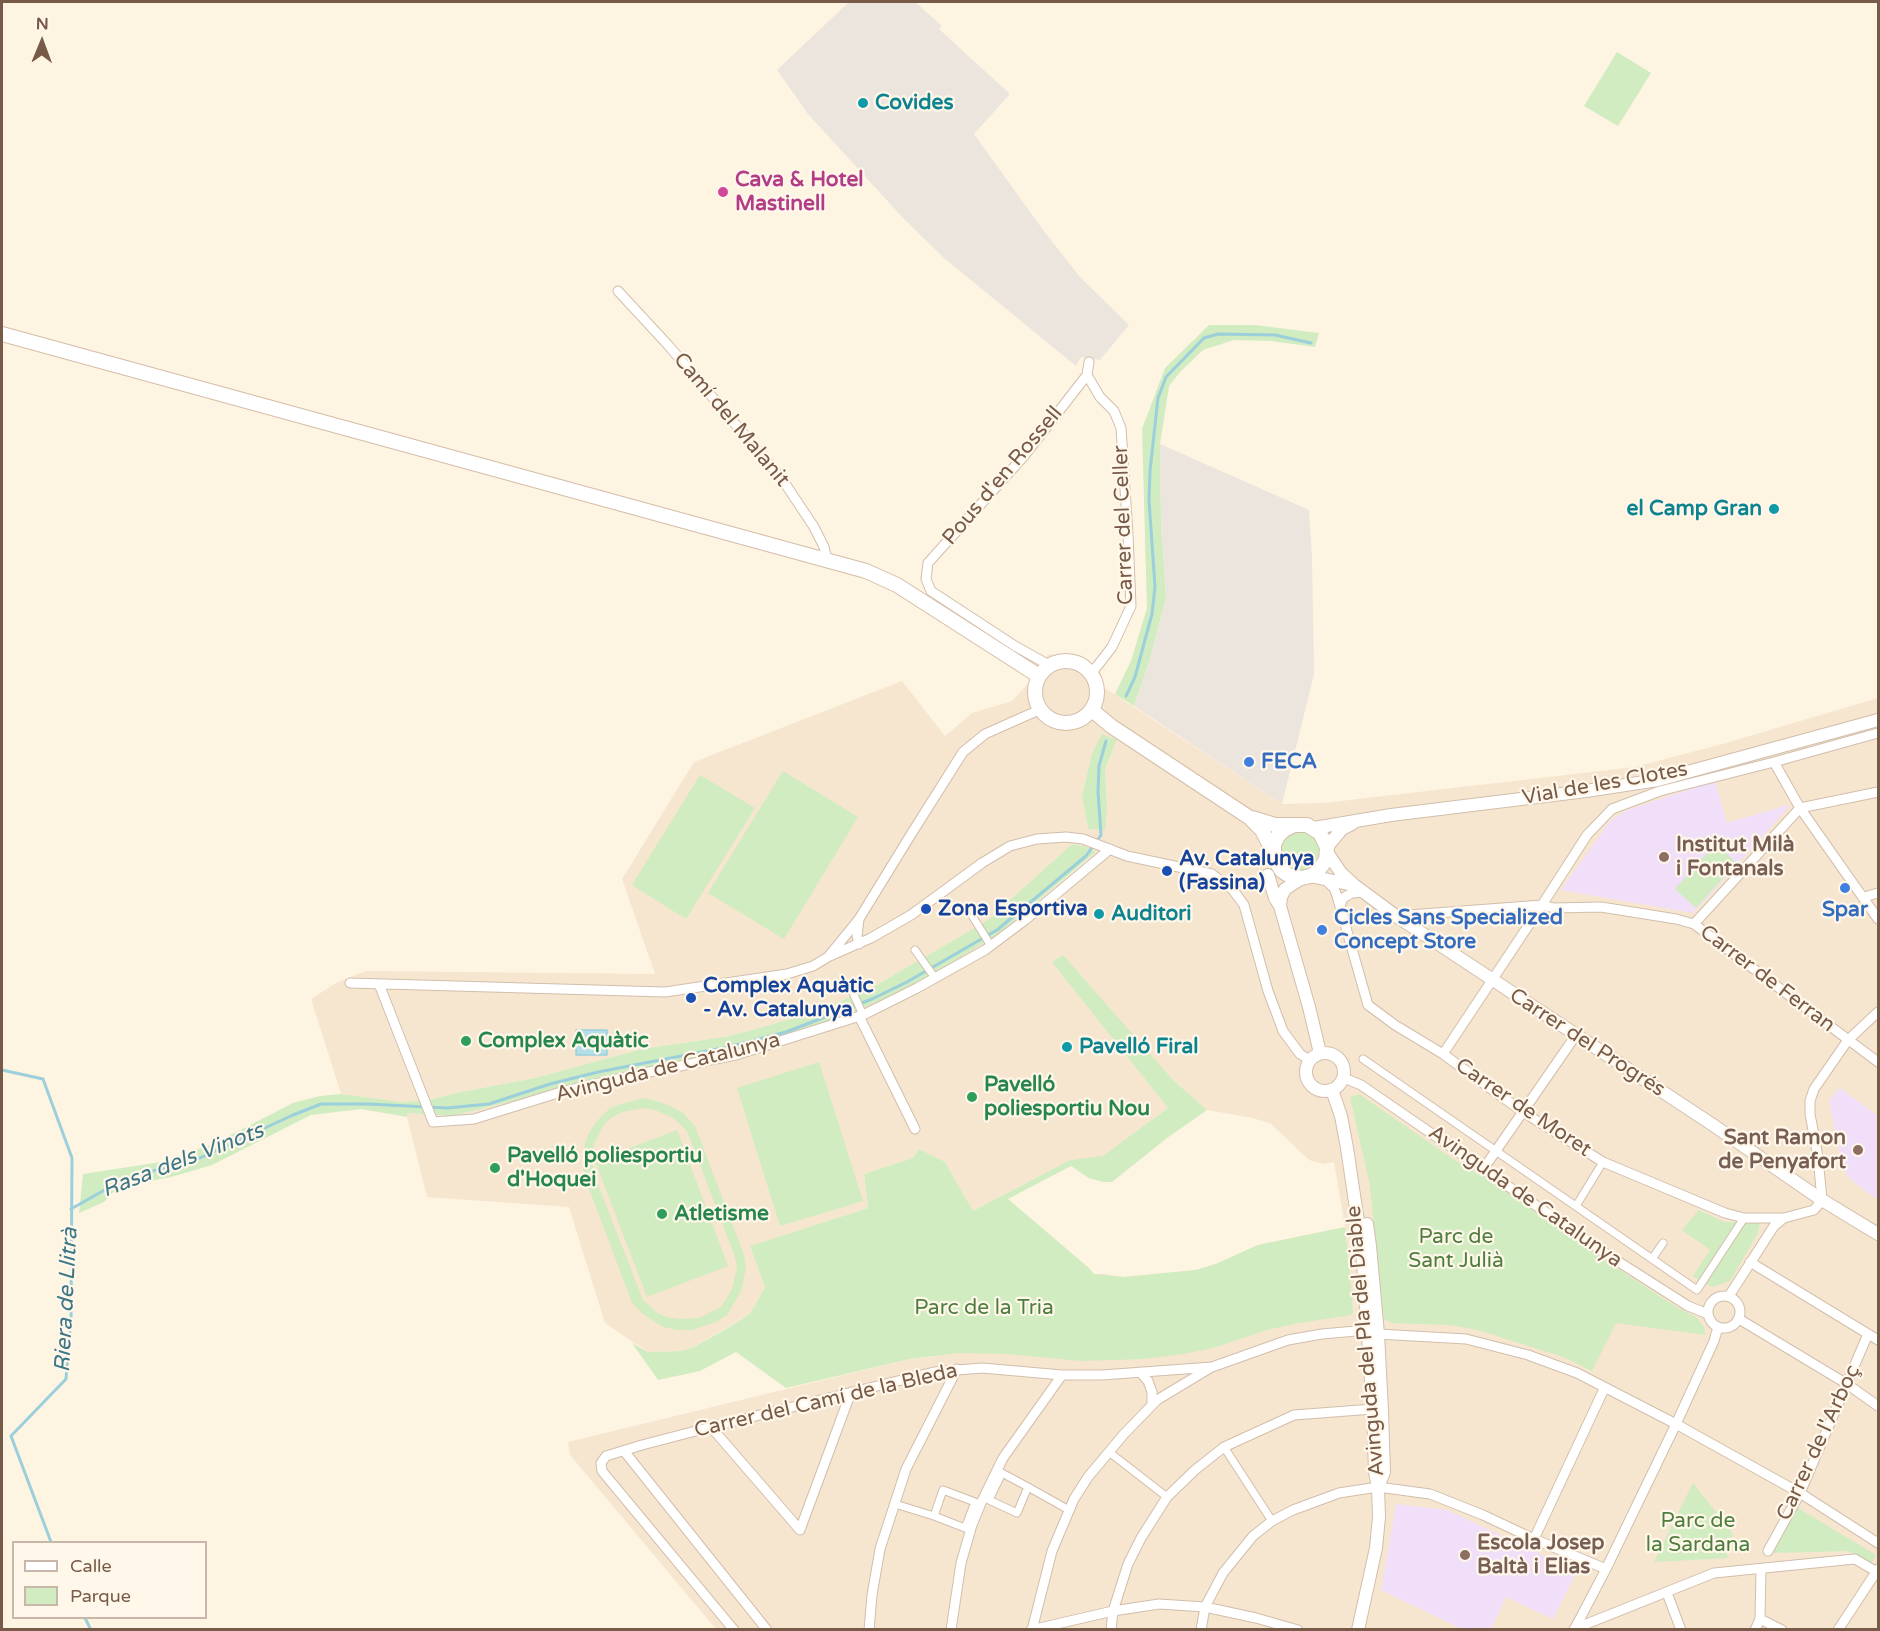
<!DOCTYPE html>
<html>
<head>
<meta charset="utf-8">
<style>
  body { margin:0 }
  #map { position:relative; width:1880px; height:1631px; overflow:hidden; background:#fef4e2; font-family:"Varela Round",sans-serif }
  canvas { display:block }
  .frame { position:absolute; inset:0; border:3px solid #775a47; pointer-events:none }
  .legend { position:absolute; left:12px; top:1541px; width:195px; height:78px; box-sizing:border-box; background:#fff7ea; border:2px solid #c9b8a9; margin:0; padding:8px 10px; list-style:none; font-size:18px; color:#775a47 }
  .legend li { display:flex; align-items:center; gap:12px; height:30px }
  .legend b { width:30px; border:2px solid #c9b8a9 }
  .north { position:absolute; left:12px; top:12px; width:60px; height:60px; -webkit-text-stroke:4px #fff7ea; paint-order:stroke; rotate:1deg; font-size:16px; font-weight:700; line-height:24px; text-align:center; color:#775a47 }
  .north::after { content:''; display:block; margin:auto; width:21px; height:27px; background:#775a47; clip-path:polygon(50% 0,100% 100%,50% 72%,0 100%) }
</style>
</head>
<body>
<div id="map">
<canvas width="1880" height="1631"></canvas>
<div class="frame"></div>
<ul class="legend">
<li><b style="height:8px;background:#fff"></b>Calle</li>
<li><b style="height:16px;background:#d0ecc0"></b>Parque</li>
</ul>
<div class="north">N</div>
</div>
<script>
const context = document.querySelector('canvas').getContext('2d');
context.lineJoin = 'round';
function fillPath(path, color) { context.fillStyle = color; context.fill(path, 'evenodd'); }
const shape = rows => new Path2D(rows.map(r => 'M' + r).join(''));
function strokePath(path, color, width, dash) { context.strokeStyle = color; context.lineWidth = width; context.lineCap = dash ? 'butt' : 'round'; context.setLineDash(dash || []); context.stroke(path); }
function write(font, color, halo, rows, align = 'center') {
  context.font = font + ' "Varela Round",sans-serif'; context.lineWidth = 4.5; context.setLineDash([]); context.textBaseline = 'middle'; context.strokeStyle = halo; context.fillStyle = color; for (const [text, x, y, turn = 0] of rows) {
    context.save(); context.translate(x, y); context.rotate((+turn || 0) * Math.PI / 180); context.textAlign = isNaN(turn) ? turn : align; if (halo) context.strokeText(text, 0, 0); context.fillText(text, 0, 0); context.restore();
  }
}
fillPath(shape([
  [1049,654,1086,659,1105,688,1282,804,1323,803,1635,767,1726,743,1878,698,1878,1629,716,1629,570,1455,568,1442,910,1359,932,1357,1084,1274,1104,1274,1124,1277,1196,1270,1216,1264,1258,1245,1345,1227,1334,1162,1324,1164,1309,1160,1271,1124,1253,1118,1207,1110,1172,1079,1053,962,1168,1108,1103,1157,1070,1160,973,1211,945,1162,919,1149,913,1158,864,1174,868,1208,750,1246,765,1287,750,1314,694,1347,682,1351,648,1352,605,1323,569,1207,427,1197,406,1113,452,1116,558,1090,764,1043,997,935,1088,860,1096,852,1072,844,988,920,875,986,816,1012,730,1036,642,1049,535,1078,456,1093,429,1100,402,1102,341,1094,311,999,336,983,366,971,655,974,622,879,694,762,902,681,945,736,972,713,1012,701,1026,686],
  [1117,740,1105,769,1107,805,1088,829,1082,794,1092,753]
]), '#f6e6d0');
fillPath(shape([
  [849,2,915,2,942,26,939,29,1010,94,974,134,1043,230,1080,277,1129,325,1100,360,1081,357,1076,366,944,258,904,219,808,114,777,70],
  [1160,444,1309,510,1312,558,1314,674,1282,804,1134,706,1149,662,1166,598,1161,524]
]), '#ece5dd');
fillPath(shape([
  [1715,781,1727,823,1788,805,1789,807,1693,913,1561,890,1610,821,1627,810],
  [1840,1088,1878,1116,1878,1200,1855,1183,1847,1176,1842,1165,1829,1101],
  [1396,1504,1447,1510,1577,1571,1553,1619,1506,1597,1491,1629,1462,1629,1381,1590]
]), '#f1dffa');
fillPath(shape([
  [1617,52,1651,73,1618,126,1584,106],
  [1209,325,1255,325,1319,333,1315,347,1271,341,1234,340,1203,350,1181,371,1169,386,1160,444,1161,524,1166,598,1149,662,1134,706,1115,694,1131,661,1147,608,1142,429,1165,368],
  [1102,734,1117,740,1105,769,1107,805,1105,830,1088,829,1082,795,1092,753],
  [783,771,858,817,784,939,708,893],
  [700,775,755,808,686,919,632,885],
  [1299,830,1312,833,1323,852,1317,865,1305,873,1290,870,1281,860,1279,853,1280,846,1287,835],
  [1072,844,1087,847,1096,852,997,935,916,984,845,1016,764,1043,558,1090,452,1116,407,1113,407,1117,361,1109,311,1115,212,1165,171,1177,118,1187,104,1202,79,1213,83,1174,161,1162,213,1144,293,1103,320,1096,341,1094,402,1102,429,1100,456,1093,535,1078,642,1049,730,1036,816,1012,875,986,988,920],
  [1715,844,1737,863,1696,908,1675,889],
  [1063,955,1172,1079,1207,1110,1167,1138,1112,1182,1103,1182,1089,1178,1071,1166,1008,1199,1089,1268,1094,1274,1124,1277,1196,1270,1216,1264,1258,1245,1345,1227,1352,1298,1353,1312,1351,1315,1299,1323,1267,1330,1213,1348,1183,1354,1143,1359,1082,1361,1006,1354,958,1353,910,1359,786,1388,736,1352,700,1371,658,1380,632,1343,648,1352,682,1351,694,1347,726,1329,750,1314,765,1287,750,1246,868,1208,864,1174,913,1158,919,1149,945,1162,973,1211,1070,1160,1103,1156,1168,1108,1052,962],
  [819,1062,863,1201,780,1226,737,1088],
  [1359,1094,1453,1159,1494,1183,1606,1261,1678,1308,1696,1317,1704,1327,1705,1335,1616,1323,1592,1371,1563,1357,1478,1330,1450,1325,1392,1323,1384,1319,1370,1186,1350,1097],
  [644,1098,657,1101,672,1107,683,1113,695,1126,744,1255,746,1268,741,1291,727,1315,716,1322,692,1330,678,1330,663,1327,643,1314,632,1303,585,1178,583,1168,585,1142,590,1131,598,1120,609,1109,620,1104],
  [644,1108,655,1110,669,1116,677,1121,687,1131,735,1257,737,1267,735,1276,732,1289,727,1298,721,1307,699,1318,679,1319,666,1317,656,1312,643,1300,594,1174,592,1157,594,1144,604,1125,612,1117,622,1112],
  [677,1130,728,1266,647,1297,595,1161],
  [1699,1210,1724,1222,1760,1222,1758,1233,1730,1281,1712,1287,1702,1282,1693,1276,1710,1250,1682,1230],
  [1693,1483,1733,1534,1725,1552,1729,1558,1654,1562],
  [1798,1508,1876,1555,1871,1564,1848,1551,1772,1553]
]), '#d0ecc0');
const water = shape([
  [576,1030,607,1030,607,1055,576,1055,576,1030]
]);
fillPath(water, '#b5dfe8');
strokePath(water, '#9bcfdb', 1.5);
strokePath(shape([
  [1126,696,1135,677,1152,614,1155,587,1149,500,1150,471,1158,398,1166,377,1204,338,1218,334,1275,335,1311,343],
  [2,1070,43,1079,72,1158,71,1317,66,1379,11,1436,51,1542],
  [71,1209,124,1179,200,1158,293,1115,321,1104,368,1104,447,1108,489,1104,550,1084,598,1072,728,1047,786,1032,872,999,907,982,997,930,1086,856,1101,835,1098,792,1099,766,1106,741],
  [85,1618,91,1630]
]), '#9bcfdb', 3);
const pedestrian = shape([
  [973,917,991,946],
  [915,950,935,978],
  [850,986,863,1015],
  [1363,1059,1697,1290,1744,1218],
  [1576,1206,1603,1162],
  [1652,1259,1663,1243],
  [1224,1447,1272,1521],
  [1109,1452,1167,1497],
  [1002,1473,1028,1487,1017,1513,989,1500,1002,1473],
  [1028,1487,1069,1510],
  [943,1490,975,1502,965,1528,934,1516,943,1490],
  [895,1504,934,1516]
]);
const minor = shape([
  [618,291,668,345,782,479,814,527,824,547,827,560],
  [1087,375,1100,397,1114,411,1121,428,1128,534,1131,606,1112,647,1091,674],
  [1049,665,1015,646,931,591,926,579,928,563,1024,456,1087,375,1089,362],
  [1774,762,1800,808,1878,919],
  [1324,879,1334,888,1337,896,1368,1005,1395,1025,1443,1054,1523,1112,1603,1162,1725,1213,1744,1218,1784,1218],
  [1864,897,1878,893],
  [1340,906,1343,898,1352,893,1363,892],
  [1396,916,1542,905,1554,908,1601,907,1676,919,1694,924,1878,1062],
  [1694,924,1800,808,1878,792],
  [859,944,857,936,859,919],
  [830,956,871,938,911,915,982,863,1010,846,1037,839,1066,837,1083,839,1127,856,1212,874,1233,890,1244,905,1268,991,1283,1031,1300,1054,1310,1060],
  [350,983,665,992,787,974,813,966,828,957,859,919,910,836,963,752,985,734,1039,710],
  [379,984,433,1122,474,1119,561,1092,639,1074,736,1055,863,1015,917,988,985,950,1025,920,1110,849],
  [859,1016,915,1129],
  [1443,1054,1542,905,1587,835,1612,809,1660,791,1774,762,1878,733],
  [1344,1078,1361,1085,1608,1255,1688,1306,1708,1314],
  [1484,1168,1576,1035],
  [1750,1262,1878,1340],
  '1708 1312a16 16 0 1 1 32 0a16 16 0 1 1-32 0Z',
  [1729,1296,1774,1226,1784,1218,1814,1210,1822,1200,1818,1157,1810,1114,1810,1101,1814,1089,1848,1040,1878,1012],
  [1739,1319,1847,1384,1878,1406],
  [1378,1334,1466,1339,1528,1355,1577,1373,1676,1424,1800,1493,1878,1543],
  [1140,1372,1148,1381,1152,1392,1152,1405],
  [711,1427,800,1530,851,1392],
  [624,1451,767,1630],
  [1534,1539,1604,1389],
  [1768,1551,1800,1493,1868,1334],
  [1667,1593,1681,1630],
  [1760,1619,1782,1630],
  [1574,1629,1714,1573,1855,1559,1877,1572],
  [734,1630,602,1471,601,1463,606,1456,642,1445,711,1427,934,1372,982,1368,1062,1375,1102,1375,1212,1367,1288,1340,1322,1334,1367,1330],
  [869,1630,872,1595,880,1549,906,1469,957,1369],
  [951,1630,961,1563,972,1525,981,1503,1003,1458,1062,1375],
  [1031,1630,1113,1611,1159,1604,1205,1607,1256,1618,1298,1630],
  [1032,1630,1052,1551,1074,1499,1088,1477,1124,1434,1157,1400,1210,1368],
  [1111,1630,1113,1611,1128,1564,1141,1538,1167,1497,1195,1470,1224,1447,1294,1415,1373,1409],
  [1201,1630,1205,1607,1223,1573,1253,1536,1272,1521,1293,1510,1339,1493,1378,1487,1430,1494,1483,1515,1534,1539,1606,1569],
  [1574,1630,1606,1569,1676,1424,1714,1341,1718,1327],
  [1755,1630,1760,1619,1761,1569],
  [1838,1630,1878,1569]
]);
const tertiary = shape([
  [1314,828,1391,815,1586,791,1658,780,1878,720],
  [1327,847,1342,829,1352,824],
  [1327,852,1341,873,1354,885,1396,916,1713,1125,1822,1200,1878,1234],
  [1268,875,1275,898,1280,906],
  [1310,876,1353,885],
  [1302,878,1285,889,1281,897,1280,906,1309,1007,1320,1053],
  '1306 1072a19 19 0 1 1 38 0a19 19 0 1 1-38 0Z',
  [1332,1090,1341,1116,1347,1148,1362,1249,1373,1409,1375,1472,1378,1487,1379,1517,1376,1548,1358,1630],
  [1367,1224,1370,1246,1378,1334,1382,1410,1384,1472,1378,1487]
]);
const secondary = shape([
  [2,334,866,571,897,585,1039,676],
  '1035 692a31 31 0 1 1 62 0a31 31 0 1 1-62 0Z',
  [1092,710,1111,726,1250,818,1262,830,1273,852],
  [1252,818,1275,825,1307,825,1320,833,1327,847,1326,860,1317,872,1310,876,1302,878,1288,875,1282,871,1274,859,1274,844,1278,836,1284,830,1292,826]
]);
strokePath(pedestrian, '#d2beab', 9);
strokePath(minor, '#d2beab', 11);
strokePath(tertiary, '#d2beab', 14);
strokePath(secondary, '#d5bda8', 16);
strokePath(pedestrian, '#fff', 7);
strokePath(minor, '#fff', 9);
strokePath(tertiary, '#fff', 12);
strokePath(secondary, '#fff', 14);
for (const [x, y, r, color] of [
  [863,103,6,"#0f9aa8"],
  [723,192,6,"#d1479c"],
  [1774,509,6,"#0f9aa8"],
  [1249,762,6,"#3f7fe0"],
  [1664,857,6,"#8d6e63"],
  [1167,871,6,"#1a4fb4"],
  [1845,888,6,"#3f7fe0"],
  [926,909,6,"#1a4fb4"],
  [1099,914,6,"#0f9aa8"],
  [1322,930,6,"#3f7fe0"],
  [691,998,6,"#1a4fb4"],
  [466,1041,6,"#2e9e5b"],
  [1067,1047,6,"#0f9aa8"],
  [972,1097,6,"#2e9e5b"],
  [1858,1150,6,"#8d6e63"],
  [495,1168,6,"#2e9e5b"],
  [662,1214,6,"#2e9e5b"],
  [1465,1555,6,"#8d6e63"]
]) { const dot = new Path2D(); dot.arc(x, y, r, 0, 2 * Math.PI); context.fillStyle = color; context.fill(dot); strokePath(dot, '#fff7ea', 2); }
write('bold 21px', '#0d838f', '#fff7ea', [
  ["Covides",875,103],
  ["el Camp Gran",1762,509,"right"],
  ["Auditori",1111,914],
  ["Pavelló Firal",1079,1047]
], 'left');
write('bold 21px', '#b23c85', '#fff7ea', [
  ["Cava & Hotel",735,180],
  ["Mastinell",735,204]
], 'left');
write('21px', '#775a47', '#fff7ea', [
  ["Camí del Malanit",731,420,50],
  ["Pous d'en Rossell",1003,476,-50],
  ["Carrer del Celler",1124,525,-92],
  ["Vial de les Clotes",1605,784,-10],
  ["Carrer de Ferran",1767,979,37],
  ["Carrer del Progrés",1587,1043,33],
  ["Avinguda de Catalunya",668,1068,-14],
  ["Carrer de Moret",1523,1108,34],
  ["Avinguda de Catalunya",1525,1197,35],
  ["Avinguda del Pla del Diable",1366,1341,-95],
  ["Carrer del Camí de la Bleda",826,1401,-13],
  ["Carrer de l'Arboç",1819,1443,-65]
]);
write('bold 21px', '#366cbe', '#fff7ea', [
  ["FECA",1261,762],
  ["Spar",1845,910,"center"],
  ["Cicles Sans Specialized",1334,918],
  ["Concept Store",1334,942]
], 'left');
write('bold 21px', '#785e54', '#fff7ea', [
  ["Institut Milà",1676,845],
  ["i Fontanals",1676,869],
  ["Sant Ramon",1846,1138,"right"],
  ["de Penyafort",1846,1162,"right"],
  ["Escola Josep",1477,1543],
  ["Baltà i Elias",1477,1567]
], 'left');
write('bold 21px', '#164399', '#fff7ea', [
  ["Av. Catalunya",1179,859],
  ["(Fassina)",1179,883],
  ["Zona Esportiva",938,909],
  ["Complex Aquàtic",703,986],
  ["- Av. Catalunya",703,1010]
], 'left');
write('bold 21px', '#27864d', '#fff7ea', [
  ["Complex Aquàtic",478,1041],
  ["Pavelló",984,1085],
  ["poliesportiu Nou",984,1109],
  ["Pavelló poliesportiu",507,1156],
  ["d'Hoquei",507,1180],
  ["Atletisme",674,1214]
], 'left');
write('21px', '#4e7e3e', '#fff7ea', [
  ["Parc de",1456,1237],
  ["Sant Julià",1456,1261],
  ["Parc de la Tria",984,1308],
  ["Parc de",1698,1521],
  ["la Sardana",1698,1545]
]);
write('italic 22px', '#3c7785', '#fff7ea', [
  ["Rasa dels Vinots",183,1161,-21],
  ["Riera de Llitrà",67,1300,-87]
]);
</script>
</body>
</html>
